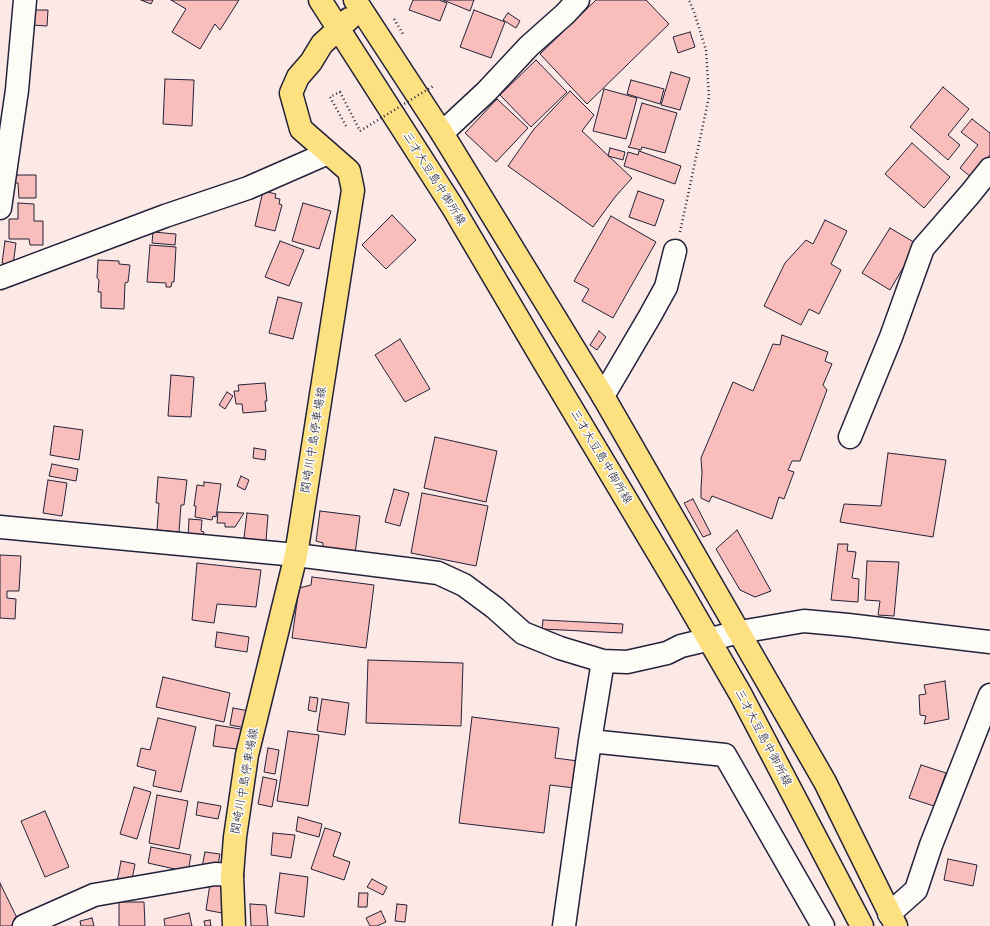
<!DOCTYPE html>
<html>
<head>
<meta charset="utf-8">
<style>
  body { margin:0 }
  canvas { display:block; background:#fce9e5 }
</style>
</head>
<body>
<canvas width="990" height="926"></canvas>
<script>
const context = document.querySelector('canvas').getContext('2d');
context.lineJoin = 'round';
function fillPath(path, color) { context.fillStyle = color; context.fill(path, 'evenodd'); }
const shape = rows => new Path2D(rows.map(r => 'M' + r).join(''));
function strokePath(path, color, width, dash) { context.strokeStyle = color; context.lineWidth = width; context.lineCap = dash ? 'butt' : 'round'; context.setLineDash(dash || []); context.stroke(path); }
function write(font, color, halo, rows, align = 'center') {
  context.font = font + ' "Shantell Sans","Klee One",sans-serif'; context.lineWidth = 3; context.setLineDash([]); context.textBaseline = 'middle'; context.strokeStyle = halo; context.fillStyle = color; for (const [text, x, y, turn = 0] of rows) {
    context.save(); context.translate(x, y); context.rotate((+turn || 0) * Math.PI / 180); context.textAlign = isNaN(turn) ? turn : align; if (halo) context.strokeText(text, 0, 0); context.fillText(text, 0, 0); context.restore();
  }
}
const building = shape([
  [141,0,153,0,151,4,141,0],
  [171,0,239,0,220,30,215,24,200,49,172,32,186,9,171,0],
  [413,0,439,0,447,3,440,21,409,10,413,0],
  [443,0,474,0,470,11,443,0],
  [596,0,646,0,669,24,587,104,540,54,596,0],
  [32,10,48,10,47,26,32,25,32,10],
  [474,10,505,22,491,58,460,47,474,10],
  [508,13,520,21,516,28,503,20,508,13],
  [690,32,695,47,678,53,673,37,690,32],
  [536,60,567,92,531,127,500,95,536,60],
  [671,72,690,78,680,110,661,105,671,72],
  [165,79,194,80,192,126,163,124,165,79],
  [631,80,664,89,660,104,627,94,631,80],
  [943,87,969,109,948,135,960,145,948,160,910,127,943,87],
  [604,89,637,98,626,139,593,131,604,89],
  [570,91,594,115,582,131,632,178,615,197,593,227,508,166,534,129,570,91],
  [497,99,528,128,496,162,465,133,497,99],
  [642,103,677,113,665,153,642,147,641,150,628,147,630,145,642,103],
  [972,119,990,133,990,155,972,178,960,168,978,145,961,132,972,119],
  [912,143,950,177,924,208,885,174,912,143],
  [610,148,625,152,623,160,608,156,610,148],
  [639,151,681,166,675,184,624,166,628,152,638,155,639,151],
  [15,175,36,175,36,198,19,198,18,183,15,183,15,175],
  [263,191,276,194,275,198,280,199,279,204,282,205,275,231,255,226,263,191],
  [638,191,664,200,655,226,629,217,638,191],
  [18,203,34,204,34,221,43,221,43,245,30,245,29,239,9,239,9,219,18,219,18,203],
  [303,203,331,211,319,249,292,241,303,203],
  [392,215,416,240,386,269,362,245,392,215],
  [611,216,656,242,613,318,582,301,589,289,574,281,611,216],
  [825,220,847,231,831,264,841,270,819,314,809,309,801,325,764,306,785,263,806,240,813,244,825,220],
  [890,228,917,244,890,290,862,273,890,228],
  [153,232,176,234,175,245,152,243,153,232],
  [5,241,16,243,13,265,2,263,5,241],
  [280,241,304,250,289,286,265,277,280,241],
  [150,245,176,247,174,282,172,282,171,287,166,287,166,283,147,282,150,245],
  [98,260,119,261,119,264,130,265,128,282,125,283,124,309,101,308,101,292,98,292,99,280,97,278,98,260],
  [278,297,302,303,293,339,269,333,278,297],
  [599,331,606,337,597,350,590,345,599,331],
  [782,335,828,352,825,361,832,364,823,385,827,390,800,461,792,461,788,470,794,472,784,499,779,497,772,519,712,496,709,502,701,498,701,488,702,473,701,458,733,382,753,391,773,344,780,345,782,335],
  [400,339,430,389,405,402,375,355,400,339],
  [171,375,194,377,191,417,168,416,171,375],
  [265,383,267,401,265,401,266,411,243,413,242,404,236,404,234,391,239,391,238,385,265,383],
  [227,392,233,396,225,409,219,405,227,392],
  [54,426,83,430,79,460,50,455,54,426],
  [435,437,497,451,486,502,424,488,435,437],
  [254,448,266,450,265,460,253,458,254,448],
  [888,453,946,460,933,537,840,522,844,504,881,506,888,453],
  [52,464,78,469,76,481,49,476,52,464],
  [241,476,249,480,245,490,237,486,241,476],
  [158,477,187,480,184,505,181,505,179,532,157,530,159,503,156,503,158,477],
  [48,480,67,483,62,516,43,513,48,480],
  [204,482,221,484,216,517,213,516,212,520,195,517,196,506,194,506,197,485,204,486,204,482],
  [394,489,409,493,400,526,385,522,394,489],
  [422,493,488,506,476,566,411,553,422,493],
  [693,499,711,534,703,537,684,503,693,499],
  [320,511,360,516,355,554,323,549,323,543,316,541,320,511],
  [218,512,244,513,235,527,225,527,225,523,217,523,218,512],
  [247,513,268,515,266,541,244,538,247,513],
  [189,519,202,520,201,531,204,532,203,539,188,537,189,519],
  [737,530,771,591,755,597,740,590,716,549,737,530],
  [838,544,848,544,847,551,856,552,852,578,859,579,858,602,831,600,838,544],
  [0,555,21,556,19,591,7,591,7,598,16,599,15,619,0,618,0,555],
  [867,561,899,562,894,616,878,615,880,601,865,600,867,561],
  [197,563,261,570,256,607,217,604,214,623,192,620,197,563],
  [312,577,374,585,366,648,292,638,299,588,311,585,312,577],
  [543,620,623,624,622,633,542,629,543,620],
  [217,632,249,637,247,652,215,647,217,632],
  [368,660,463,663,461,726,366,723,368,660],
  [163,677,230,693,224,722,156,707,163,677],
  [945,681,949,719,924,724,926,716,920,715,919,695,926,694,924,685,945,681],
  [310,697,318,698,316,712,308,710,310,697],
  [322,699,349,703,345,735,317,731,322,699],
  [233,708,249,711,246,728,230,725,233,708],
  [472,717,559,728,555,758,578,761,574,788,550,785,544,833,459,823,472,717],
  [158,718,196,727,181,792,153,786,156,771,137,766,141,748,150,750,158,718],
  [216,725,247,730,244,750,213,746,216,725],
  [288,731,319,735,308,806,277,801,288,731],
  [268,748,279,750,275,774,264,772,268,748],
  [921,765,946,773,934,806,909,798,921,765],
  [263,777,277,780,272,807,258,804,263,777],
  [134,787,151,792,137,839,120,834,134,787],
  [157,795,188,801,179,849,149,843,157,795],
  [198,802,221,806,218,819,196,815,198,802],
  [45,811,69,867,45,877,21,821,45,811],
  [298,817,322,824,319,837,296,831,298,817],
  [325,828,341,833,333,856,350,862,344,880,311,869,325,828],
  [273,833,295,835,291,858,271,855,273,833],
  [151,847,191,855,188,872,148,863,151,847],
  [205,852,220,854,217,870,202,867,205,852],
  [948,859,977,865,973,886,944,880,948,859],
  [121,861,135,864,131,885,117,882,121,861],
  [280,873,308,877,304,917,275,913,280,873],
  [372,879,387,887,383,895,367,887,372,879],
  [0,883,19,922,11,926,0,926,0,883],
  [210,884,226,887,222,913,206,910,210,884],
  [359,893,368,893,367,907,358,907,359,893],
  [119,902,144,902,145,926,119,926,119,902],
  [250,904,266,905,268,926,251,926,250,904],
  [397,904,407,905,405,922,395,921,397,904],
  [381,911,386,922,377,926,370,926,366,918,381,911],
  [189,913,192,926,165,926,164,919,189,913],
  [92,918,94,926,81,926,80,921,92,918],
  [210,920,211,926,205,926,204,921,210,920]
]);
fillPath(building, '#f9bdbb');
strokePath(building, '#22223b', 1);
const minor = shape([
  [442,133,486,92,529,46,565,14,578,0],
  [0,208,17,90,25,0],
  [0,278,165,216,248,188,328,153],
  [603,396,650,316,666,287,675,251],
  [850,437,891,337,923,248,970,194,990,169],
  [0,527,296,555,438,573,464,585,495,608,523,633,560,648,603,661,627,662,667,653,681,646,740,632,804,621,848,625,990,642],
  [590,741,725,755,823,926],
  [889,914,916,890,931,845,990,695],
  [24,926,94,895,215,874,232,875],
  [564,926,590,741,603,661]
]);
const major = shape([
  [320,0,452,206,541,357,682,593,741,695,862,926],
  [355,0,442,133,603,396,825,782,896,926],
  [234,926,232,875,235,837,247,755,296,555,353,190,349,171,301,129,291,93,298,77,311,62,322,44,349,19]
]);
strokePath(minor, '#22223b', 25);
strokePath(major, '#22223b', 25);
strokePath(shape([
  [394,19,403,34],
  [346,126,330,97,340,92,360,131],
  [680,232,709,97,706,50,694,12,689,0]
]), '#22223b', 2.5, [1, 3]);
strokePath(minor, '#fdfcf7', 22);
strokePath(major, '#fde080', 22);
strokePath(shape([
  [360,131,435,85]
]), '#22223b', 2.5, [1, 3]);
write('12px', '#22223b', '#fdfcf7', [
  ["三才大豆島中御所線",434,179,58],
  ["関崎川中島停車場線",314,440,-81],
  ["三才大豆島中御所線",601,457,59],
  ["三才大豆島中御所線",763,738,62],
  ["関崎川中島停車場線",245,781,-80]
]);
</script>
</body>
</html>
